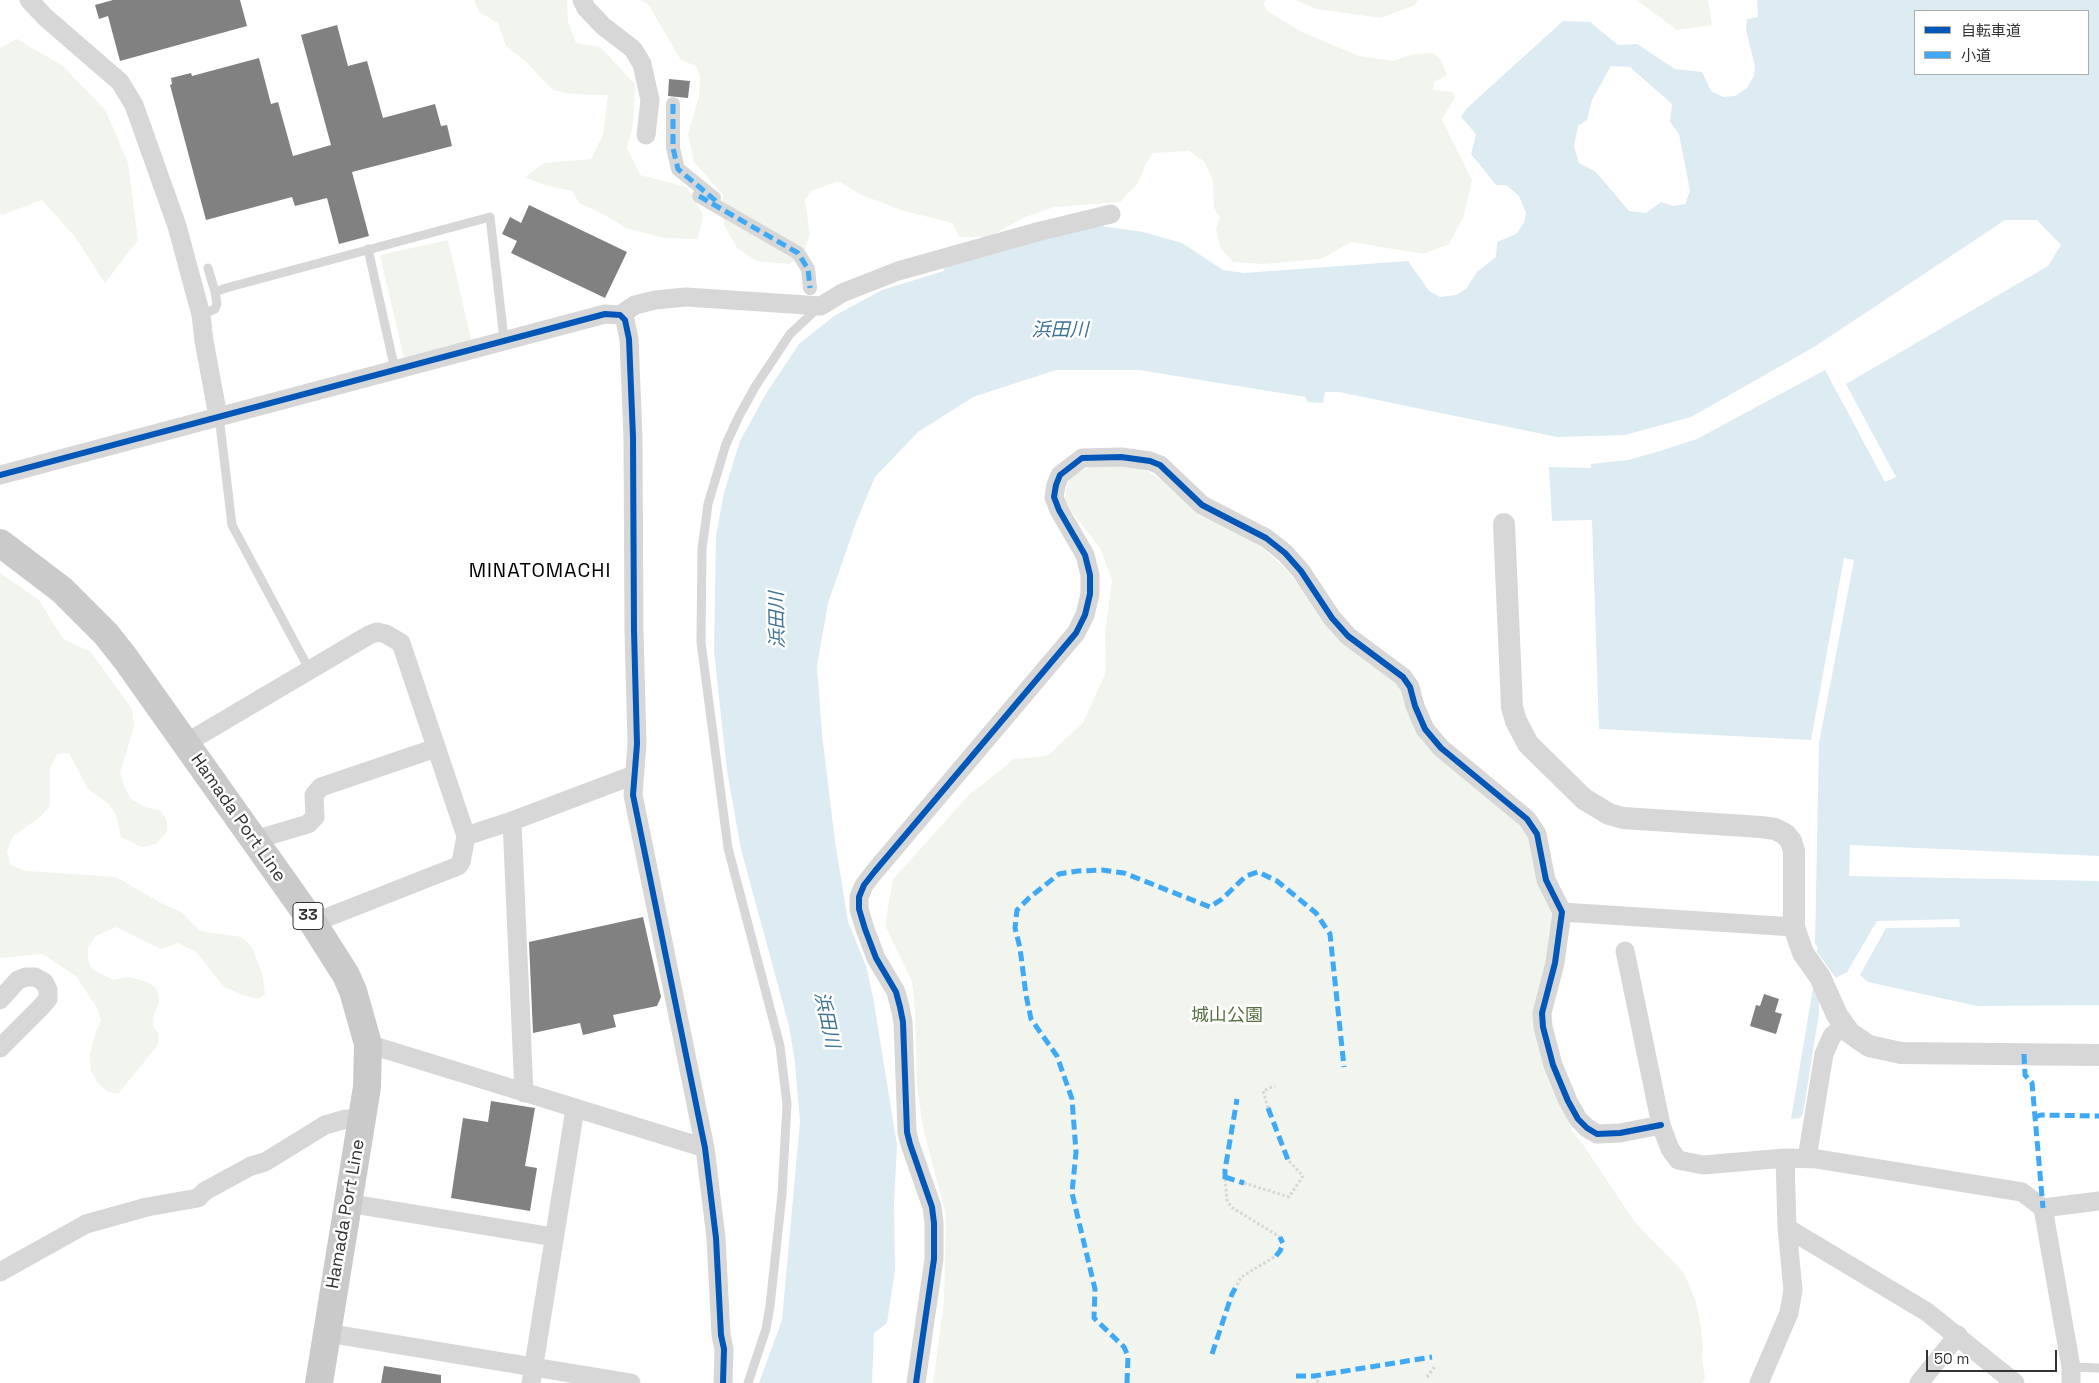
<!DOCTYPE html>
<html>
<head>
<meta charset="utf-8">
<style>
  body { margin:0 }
  #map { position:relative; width:2099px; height:1383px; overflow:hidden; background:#fff; font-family:"Space Grotesk","Noto Sans JP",sans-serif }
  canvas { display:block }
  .legend { position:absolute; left:1914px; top:10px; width:175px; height:65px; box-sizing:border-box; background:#fff; border:1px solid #adadad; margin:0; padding:6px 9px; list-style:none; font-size:15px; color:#333 }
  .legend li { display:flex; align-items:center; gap:10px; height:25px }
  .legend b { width:25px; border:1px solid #adadad }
  .scale { position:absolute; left:1926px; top:1350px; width:131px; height:22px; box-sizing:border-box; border:2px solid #333; border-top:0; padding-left:6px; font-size:15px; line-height:18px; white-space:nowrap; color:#333; -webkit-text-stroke:4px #fff; paint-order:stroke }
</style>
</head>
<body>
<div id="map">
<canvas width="2099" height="1383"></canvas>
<ul class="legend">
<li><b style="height:6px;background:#0057b8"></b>自転車道</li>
<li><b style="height:6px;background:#3fa9f5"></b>小道</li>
</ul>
<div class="scale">50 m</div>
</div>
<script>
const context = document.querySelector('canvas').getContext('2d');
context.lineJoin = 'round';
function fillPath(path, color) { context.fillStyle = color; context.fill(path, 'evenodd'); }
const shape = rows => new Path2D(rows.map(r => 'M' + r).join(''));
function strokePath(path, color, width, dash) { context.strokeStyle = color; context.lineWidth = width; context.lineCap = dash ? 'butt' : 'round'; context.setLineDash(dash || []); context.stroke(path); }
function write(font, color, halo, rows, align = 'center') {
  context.font = font + ' "Space Grotesk","Noto Sans JP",sans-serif'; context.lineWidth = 5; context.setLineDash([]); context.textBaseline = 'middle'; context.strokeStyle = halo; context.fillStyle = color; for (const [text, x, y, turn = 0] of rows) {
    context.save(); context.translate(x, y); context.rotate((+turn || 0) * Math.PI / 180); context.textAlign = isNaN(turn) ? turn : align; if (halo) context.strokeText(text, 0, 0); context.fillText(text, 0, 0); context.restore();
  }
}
fillPath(shape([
  [474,0,567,0,568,22,576,43,600,47,635,84,633,124,627,148,640,175,687,187,703,215,698,239,665,238,626,228,605,215,579,203,572,191,545,185,525,177,544,163,591,159,603,135,608,95,571,94,553,90,525,61,506,46,498,23,479,12],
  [640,0,1266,0,1264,3,1267,11,1302,32,1359,56,1393,61,1413,54,1433,53,1440,58,1447,75,1434,82,1433,90,1452,92,1455,97,1442,120,1472,180,1463,218,1449,244,1423,254,1351,242,1321,259,1264,264,1233,262,1221,249,1216,229,1220,218,1214,208,1213,180,1204,161,1189,151,1153,153,1146,163,1138,183,1120,202,1054,207,1023,218,989,237,959,237,953,223,904,211,862,195,838,181,811,191,805,200,810,235,803,254,789,264,757,261,737,248,724,225,723,195,694,162,688,134,699,97,700,77,696,66,681,60,648,4],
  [1296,0,1418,0,1415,5,1381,18,1316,9],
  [1637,0,1708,0,1712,25,1677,30],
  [17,39,63,66,106,111,128,163,138,240,105,283,75,237,42,200,2,215,0,213,0,48],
  [448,240,472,343,404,358,380,255],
  [1101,466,1113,466,1146,470,1254,541,1287,570,1312,602,1399,684,1411,713,1521,822,1532,842,1551,909,1554,932,1538,997,1565,1114,1573,1132,1582,1143,1634,1221,1684,1273,1696,1302,1700,1321,1703,1347,1702,1360,1705,1377,1703,1383,933,1383,944,1301,946,1215,923,1128,917,1085,915,1010,912,982,885,925,893,879,969,795,1014,759,1047,756,1083,723,1106,672,1105,635,1112,580,1100,548,1065,503,1066,488,1070,478,1084,469],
  [0,573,39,600,63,639,91,652,132,709,134,726,120,773,125,788,132,800,145,807,161,811,167,821,167,832,156,844,142,847,121,837,116,815,109,804,88,789,69,753,57,754,50,768,50,806,40,817,13,836,7,851,11,865,26,871,116,877,161,903,183,913,200,931,242,937,251,946,262,973,265,994,258,999,242,995,223,986,195,951,178,943,161,949,116,927,96,936,88,947,88,960,92,969,113,980,129,977,148,982,157,989,159,1002,154,1014,153,1026,159,1034,157,1046,118,1094,107,1091,97,1082,91,1071,90,1055,95,1034,101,1021,97,1008,76,976,42,954,0,958]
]), '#f1f5ed');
fillPath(shape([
  [1757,0,2099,0,2099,856,1850,845,1849,876,2099,881,2099,1005,1977,1006,1868,982,1860,975,1886,928,1960,927,1959,919,1877,921,1847,972,1836,978,1817,952,1818,947,1815,944,1819,743,1854,560,1844,558,1811,740,1599,729,1592,520,1552,521,1549,467,1591,468,1591,464,1628,460,1660,451,1697,439,1825,370,1885,482,1896,477,1846,384,2048,266,2061,245,2037,220,2005,220,1814,347,1691,417,1625,435,1557,437,1339,392,1325,392,1323,403,1307,402,1306,397,1139,370,1056,370,973,397,918,432,875,477,857,520,828,603,817,666,822,734,835,841,848,922,866,966,873,997,897,1145,894,1203,895,1270,887,1323,874,1333,872,1383,759,1383,782,1320,800,1122,795,1062,789,1026,741,849,727,771,714,651,716,536,724,493,740,441,767,392,799,344,834,316,882,290,944,271,945,265,1094,225,1143,232,1182,243,1223,270,1244,273,1408,261,1429,291,1440,297,1456,295,1466,289,1477,272,1496,257,1497,242,1516,234,1524,223,1526,213,1519,196,1506,185,1496,185,1471,154,1476,134,1461,117,1466,109,1563,21,1590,22,1618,45,1637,44,1675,69,1702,72,1711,91,1723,97,1735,96,1747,88,1754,76,1755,66,1746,30,1747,19,1758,17],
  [1915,11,2088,11,2088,74,1915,74],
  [1611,66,1630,67,1672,104,1670,122,1679,134,1690,191,1685,204,1673,206,1661,202,1646,213,1629,211,1596,172,1579,163,1574,146,1578,126,1587,120,1592,100],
  [1813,988,1819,1000,1819,1013,1803,1114,1800,1118,1791,1119]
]), '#ddebf3');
fillPath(shape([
  [113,0,240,0,247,26,120,61,108,16,99,19,95,5],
  [337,25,348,66,367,61,383,118,435,104,441,126,447,125,452,146,352,172,369,236,339,244,327,198,295,206,292,197,206,220,170,85,172,84,171,78,191,73,192,76,259,58,271,104,278,102,293,156,331,145,301,35],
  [669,79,690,81,688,98,668,96],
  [529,205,627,252,605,298,511,253,517,241,502,234,510,217,521,223],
  [643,917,661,997,657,1006,613,1015,616,1027,583,1035,580,1023,533,1033,529,942],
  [1764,994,1779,999,1775,1012,1782,1014,1776,1034,1750,1026,1756,1005,1760,1006],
  [491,1101,535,1108,525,1166,537,1168,530,1211,451,1198,463,1118,488,1122],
  [384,1366,441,1375,441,1383,381,1383]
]), '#818181');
strokePath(shape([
  [1268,1108,1263,1091,1275,1086],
  [1225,1179,1227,1200,1231,1207,1280,1237],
  [1244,1183,1289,1197,1303,1176,1288,1160],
  [1237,1285,1241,1277,1276,1256],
  [1314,1376,1319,1383],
  [1427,1377,1436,1365]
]), '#d6d6d6', 3, [2.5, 2.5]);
strokePath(shape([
  [368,249,395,370],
  [208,268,215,292],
  [201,315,215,309,217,303,215,292,226,288,490,217,504,339],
  [219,416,232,525,309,669],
  [2071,1367,2099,1368],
  [748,1383,766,1329,770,1306,782,1194,787,1104,780,1046,728,848,701,642,702,549,708,504,726,444,739,416,755,387,790,334,820,306]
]), '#d7d7d7', 9);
strokePath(shape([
  [673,104,673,148,678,169,714,198],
  [699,196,798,253,808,269,810,288]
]), '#d7d7d7', 14);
strokePath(shape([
  [29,0,45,17,120,82,134,105,177,226,201,315,204,341,218,416],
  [582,0,586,8,603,26,633,49,642,64,650,100,646,135],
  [620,315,635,305,655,300,686,297,821,306,842,293,898,271,1037,232,1111,214],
  [0,475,605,314,620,315,625,320,629,339,633,437,634,631,637,744,633,795,705,1148,716,1238,721,1335,724,1349,723,1383],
  [186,743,369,635,377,632,386,634,401,643,466,836,461,862,458,866,313,923],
  [512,821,524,1093],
  [466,836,512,821,634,775],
  [254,840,308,824,315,817,314,795,321,787,436,748],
  [1562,912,1794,927],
  [1625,951,1661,1125,1670,1149,1678,1160,1703,1165,1785,1158,1817,1159,2022,1192,2043,1208,2099,1201],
  [0,1000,18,980,26,977,35,977,44,982,48,990,48,999,41,1007,0,1048],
  [368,1044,705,1148],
  [1807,1158,1824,1054,1832,1036,1844,1025],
  [347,1203,554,1237],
  [2043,1208,2071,1367,2071,1383],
  [1787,1228,1927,1312,2015,1383],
  [0,1272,86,1224,147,1207,198,1198,205,1191,251,1166,265,1162,325,1125,346,1119,363,1119],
  [327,1333,631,1383],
  [531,1383,575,1109],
  [916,1383,934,1259,934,1223,932,1207,910,1144,907,1132,903,1022,900,1007,896,992,876,958,865,929,859,909,859,897,864,885,875,871,1076,633,1085,615,1090,594,1090,575,1085,555,1059,510,1054,497,1056,485,1060,475,1082,458,1121,457,1150,461,1160,465,1202,505,1266,538,1285,553,1301,571,1332,618,1348,636,1403,677,1410,687,1415,706,1425,729,1441,748,1527,819,1537,834,1546,880,1562,912,1555,963,1542,1013,1543,1027,1553,1065,1568,1101,1578,1119,1587,1128,1597,1134,1620,1133,1661,1125],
  [1759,1383,1789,1313,1793,1290,1787,1228,1785,1158],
  [1919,1383,1958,1335]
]), '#d7d7d7', 19);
strokePath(shape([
  [1504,524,1512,707,1516,721,1528,744,1584,799,1609,814,1623,818,1761,827,1775,829,1785,834,1791,841,1794,851,1794,927,1803,953,1820,977,1837,1015,1844,1025,1850,1033,1869,1046,1901,1053,2099,1055]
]), '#d7d7d7', 22);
strokePath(shape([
  [0,543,62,590,106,634,125,658,313,923,346,975,353,991,368,1044,367,1087,319,1383]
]), '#cacaca', 28);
strokePath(shape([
  [673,104,673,148,678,169,717,202],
  [699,196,798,253,808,269,810,288],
  [2024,1054,2025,1075,2032,1083,2043,1208],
  [1268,1108,1288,1160],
  [2035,1117,2041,1115,2099,1116],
  [1225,1177,1244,1183],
  [1225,1179,1225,1170,1237,1099],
  [1276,1256,1280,1251,1283,1244,1280,1237],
  [1212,1354,1232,1294,1237,1285],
  [1296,1376,1314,1376,1432,1357],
  [1127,1383,1128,1356,1124,1347,1094,1318,1095,1289,1072,1193,1076,1152,1072,1099,1057,1056,1031,1019,1026,995,1020,948,1015,928,1017,910,1029,898,1059,874,1078,871,1102,870,1124,873,1210,907,1222,899,1246,876,1258,872,1277,881,1316,913,1330,934,1344,1067]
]), '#3fa9f5', 5, [10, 5]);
strokePath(shape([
  [0,475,605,314,620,315,625,320,629,339,633,437,634,631,637,744,633,795,705,1148,716,1238,721,1335,724,1349,723,1383],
  [916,1383,934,1259,934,1223,932,1207,910,1144,907,1132,903,1022,900,1007,896,992,876,958,865,929,859,909,859,897,864,885,875,871,1076,633,1085,615,1090,594,1090,575,1085,555,1059,510,1054,497,1056,485,1060,475,1082,458,1121,457,1150,461,1160,465,1202,505,1266,538,1285,553,1301,571,1332,618,1348,636,1403,677,1410,687,1415,706,1425,729,1441,748,1527,819,1537,834,1546,880,1562,912,1555,963,1542,1013,1543,1027,1553,1065,1568,1101,1578,1119,1587,1128,1597,1134,1620,1133,1661,1125]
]), '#0057b8', 6);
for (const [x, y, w] of [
  [308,916,30]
]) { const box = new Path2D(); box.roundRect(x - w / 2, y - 13.5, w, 27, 4); context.fillStyle = '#fff'; context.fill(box); strokePath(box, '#333', 1); }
write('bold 16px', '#333', null, [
  ["33",308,916]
]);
write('18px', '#333', '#fff', [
  ["Hamada Port Line",238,818,55],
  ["Hamada Port Line",346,1214,-80]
]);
write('18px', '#56703f', '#fff', [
  ["城山公園",1227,1016]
]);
write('italic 19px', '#3f7597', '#fff', [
  ["浜田川",1060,331],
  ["浜田川",778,620,-91],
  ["浜田川",826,1020,78]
]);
context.letterSpacing = '1px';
write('20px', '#000', '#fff', [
  ["MINATOMACHI",540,572]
]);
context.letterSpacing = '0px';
</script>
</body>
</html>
